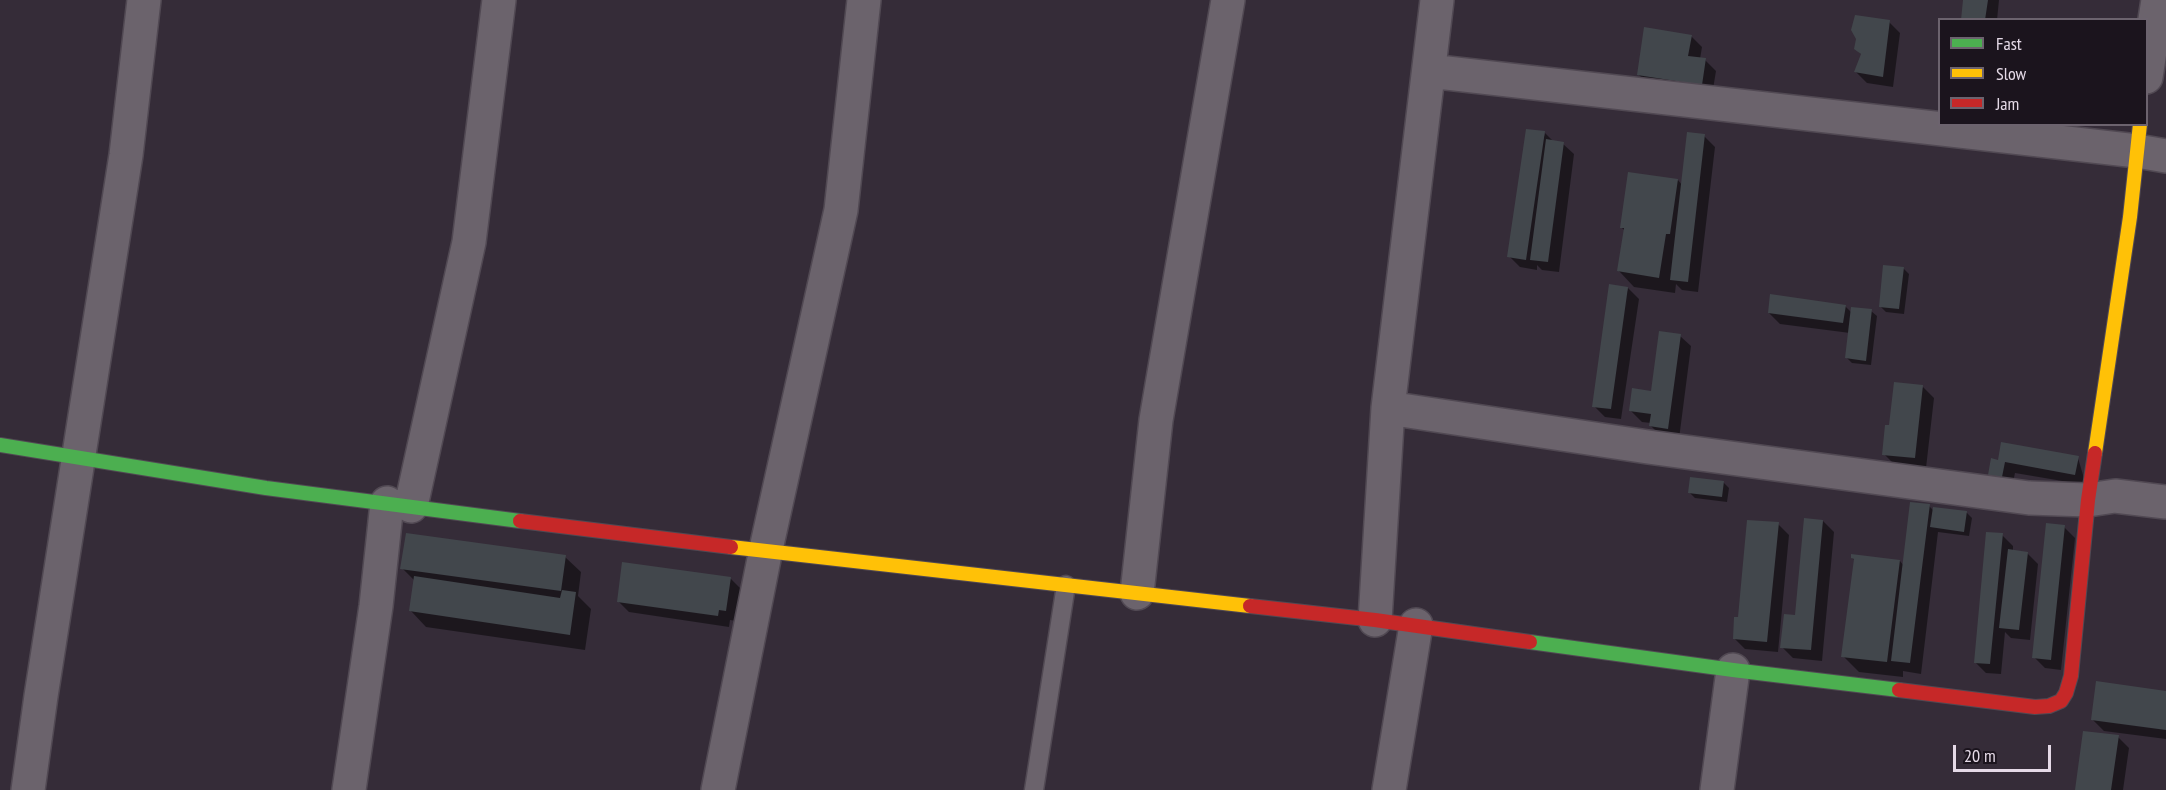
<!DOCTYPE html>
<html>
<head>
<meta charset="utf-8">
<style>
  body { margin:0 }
  #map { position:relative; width:2166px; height:790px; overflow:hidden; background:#352c38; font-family:"PT Sans Narrow",sans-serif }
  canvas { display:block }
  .legend { position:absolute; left:1938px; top:18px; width:210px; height:108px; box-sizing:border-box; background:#1b141d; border:2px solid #6c636e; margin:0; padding:8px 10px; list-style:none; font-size:18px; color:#e5dae7 }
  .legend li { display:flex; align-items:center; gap:12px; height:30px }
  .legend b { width:30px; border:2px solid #6c636e }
  .scale { position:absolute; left:1953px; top:745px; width:98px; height:27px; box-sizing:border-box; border:3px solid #e5dae7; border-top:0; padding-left:8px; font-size:18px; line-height:21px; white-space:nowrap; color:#e5dae7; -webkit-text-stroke:4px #1b141d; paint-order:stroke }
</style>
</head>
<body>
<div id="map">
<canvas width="2166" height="790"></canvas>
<ul class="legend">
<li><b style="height:8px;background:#4caf50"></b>Fast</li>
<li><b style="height:8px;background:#ffc107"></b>Slow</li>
<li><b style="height:8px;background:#c62828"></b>Jam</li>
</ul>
<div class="scale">20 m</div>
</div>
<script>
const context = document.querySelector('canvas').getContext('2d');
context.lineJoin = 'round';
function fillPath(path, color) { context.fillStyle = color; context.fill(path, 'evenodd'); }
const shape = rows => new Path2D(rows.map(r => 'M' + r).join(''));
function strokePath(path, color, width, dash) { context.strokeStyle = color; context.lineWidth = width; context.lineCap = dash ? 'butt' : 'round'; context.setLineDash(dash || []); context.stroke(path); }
fillPath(shape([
  [1965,0,1999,0,1997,20,1963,20],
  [1889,22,1900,33,1893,87,1867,83,1856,72,1862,55,1855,48],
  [1691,36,1702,47,1700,59,1705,60,1716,71,1712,95,1649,85,1638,74],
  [1545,133,1554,142,1563,144,1574,154,1559,272,1542,270,1537,265,1537,270,1520,267,1509,256],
  [1704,136,1715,147,1698,292,1682,290,1676,284,1675,293,1634,287,1619,271,1625,231,1621,227,1678,180,1682,185],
  [1903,268,1909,274,1904,314,1886,312,1880,306],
  [1628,288,1639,299,1621,419,1605,417,1594,406],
  [1845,306,1852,313,1871,311,1877,316,1871,365,1852,363,1847,358,1850,333,1780,324,1769,313],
  [1680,336,1691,346,1679,439,1662,437,1651,426,1651,423,1642,422,1631,411,1653,393],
  [1923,387,1934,398,1926,468,1895,465,1884,454,1890,427],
  [2078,458,2086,485,2015,473,2012,487,2001,486,1990,475,1999,462],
  [1723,482,1729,488,1727,502,1695,498,1690,493],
  [1929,506,1934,511,1967,513,1972,518,1969,536,1938,532,1921,674,1903,671,1903,677,1859,672,1843,656,1856,561,1852,558,1900,561,1904,566],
  [1823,521,1834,532,1822,661,1793,658,1782,647,1796,616],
  [1778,524,1789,535,1778,652,1745,649,1734,638,1739,619],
  [2064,527,2075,538,2061,670,2045,668,2034,657],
  [2002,535,2013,546,2013,552,2027,553,2038,564,2030,640,2011,638,2005,632,2001,674,1986,673,1975,662],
  [565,557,581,572,578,596,591,609,585,650,426,627,411,611,415,581,402,568],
  [731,579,742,590,737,621,730,620,729,627,629,612,618,601],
  [2166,692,2166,739,2104,731,2093,720],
  [2118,737,2129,748,2123,790,2076,790]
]), '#0007');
fillPath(shape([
  [1963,0,1988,0,1985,20,1961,20],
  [1855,15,1890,20,1883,77,1854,72,1861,54,1854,49,1856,39,1851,30],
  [1644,27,1692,35,1688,56,1706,58,1702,85,1637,75],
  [1526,129,1545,131,1526,260,1507,257],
  [1687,132,1705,134,1688,282,1670,280],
  [1546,139,1564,142,1548,262,1530,260],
  [1628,172,1678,179,1670,234,1666,234,1659,278,1617,271,1624,228,1620,228],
  [1883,265,1904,267,1899,309,1879,307],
  [1609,284,1628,287,1611,409,1592,407],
  [1770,294,1846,305,1843,323,1768,313],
  [1851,307,1872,309,1866,361,1845,358],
  [1659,331,1681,334,1668,429,1649,426,1651,414,1629,411,1632,388,1651,391],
  [1894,382,1923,385,1915,458,1882,455,1885,425,1889,425],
  [2001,442,2079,456,2075,475,2005,462,2002,477,1988,475,1991,458,1998,460],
  [1690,477,1724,481,1722,497,1688,493],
  [1910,502,1930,504,1910,663,1891,661],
  [1933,507,1967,511,1964,532,1930,527],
  [1804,518,1823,520,1811,650,1780,648,1784,614,1795,615],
  [1747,520,1779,522,1767,642,1733,639,1734,617,1738,617],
  [2046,523,2065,525,2051,660,2032,658],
  [1986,532,2003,533,1990,664,1974,663],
  [406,533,566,555,561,591,400,569],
  [2008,549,2028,552,2019,630,1999,628],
  [1851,554,1900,560,1887,662,1841,657,1854,559,1851,558],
  [622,562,731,577,726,611,719,610,718,616,617,602],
  [414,576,560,598,562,590,576,592,570,635,409,611],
  [2096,681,2166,691,2166,730,2091,720],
  [2083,731,2119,735,2111,790,2075,790]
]), '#42474c');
const lane = shape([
  [1034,790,1066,585]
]);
const street = shape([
  [1429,71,2137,151,2166,156],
  [2146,77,2158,0],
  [1388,408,1648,447,2029,498,2088,500,2115,496,2166,502],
  [411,506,469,242,499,0],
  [1137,593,1156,420,1228,0],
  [1375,620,1388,408,1437,0],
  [28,790,41,696,126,155,144,0],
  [349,790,376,606,387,503],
  [718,790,766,549,841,210,864,0],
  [1389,790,1416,625],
  [1717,790,1733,670]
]);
const fast = shape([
  [0,445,266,488,520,521],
  [1530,642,1733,670,1899,690]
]);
const slow = shape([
  [2095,453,2130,217,2140,124],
  [731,547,1250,606]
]);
const jam = shape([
  [520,521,731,547],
  [1250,606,1375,620,1530,642],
  [1899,690,2035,707,2049,706,2061,701,2066,693,2071,676,2088,500,2095,453]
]);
strokePath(lane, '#514953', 21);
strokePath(street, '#514953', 36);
strokePath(fast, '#514953', 16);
strokePath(slow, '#514953', 16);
strokePath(jam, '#514953', 16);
strokePath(lane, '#6b636c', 18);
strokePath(street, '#6b636c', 33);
strokePath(fast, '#4caf50', 14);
strokePath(slow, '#ffc107', 14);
strokePath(jam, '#c62828', 14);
</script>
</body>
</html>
